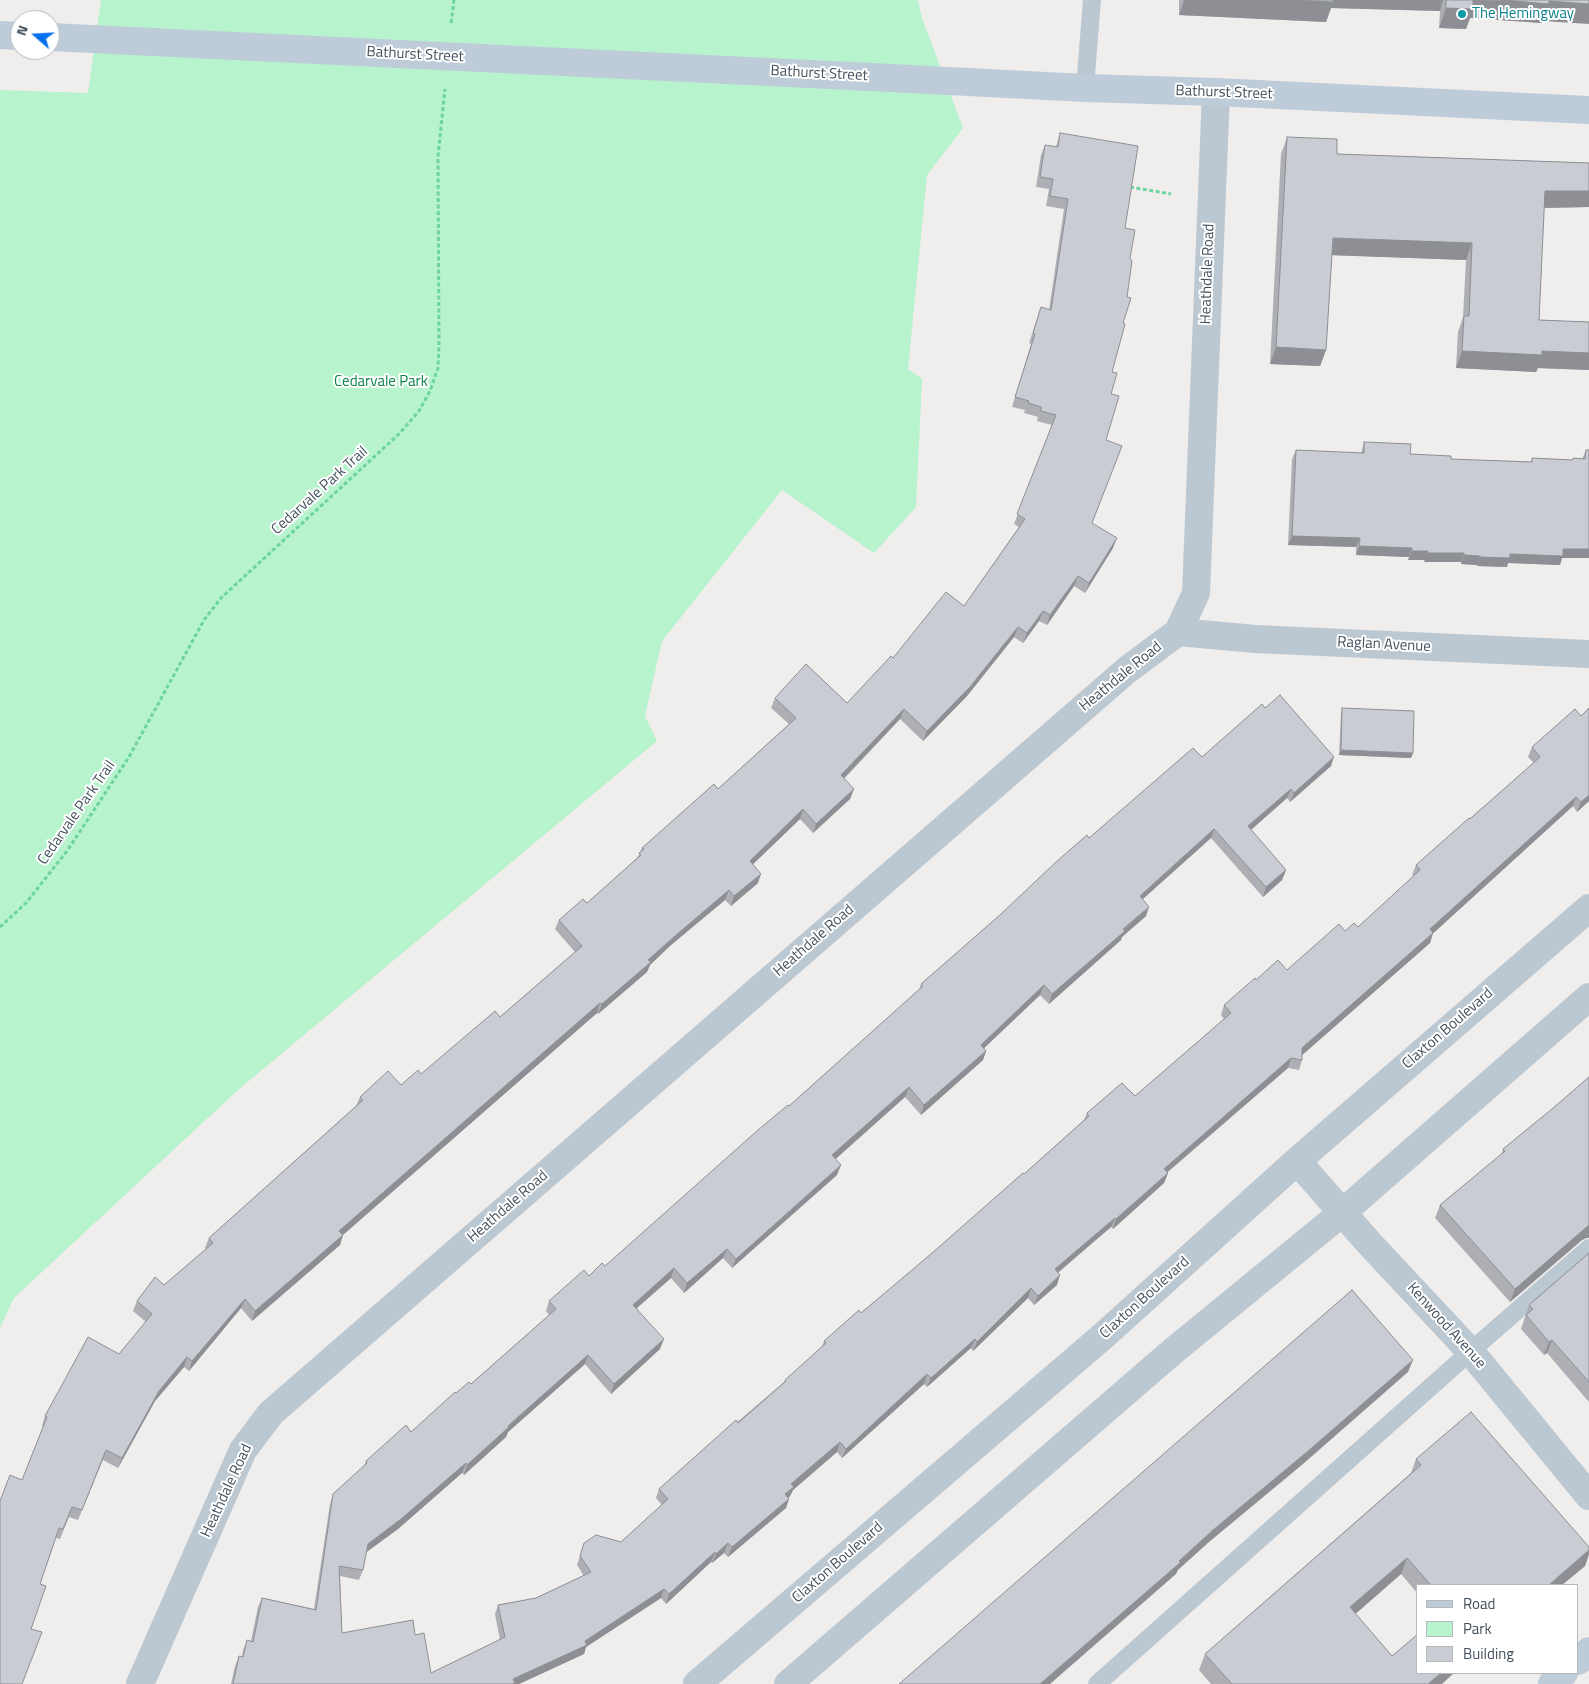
<!DOCTYPE html>
<html>
<head>
<meta charset="utf-8">
<style>
  body { margin:0 }
  #map { position:relative; width:1589px; height:1684px; overflow:hidden; background:#f0eded; font-family:"Titillium Web",sans-serif }
  canvas { display:block }
  .legend { position:absolute; left:1416px; top:1584px; width:162px; height:90px; box-sizing:border-box; background:#fff; border:1px solid #b4b9be; margin:0; padding:6px 9px; list-style:none; font-size:15px; color:#44515d }
  .legend li { display:flex; align-items:center; gap:10px; height:25px }
  .legend b { width:25px; border:1px solid #b4b9be }
  .north { position:absolute; left:10px; top:10px; width:50px; height:50px; box-sizing:border-box; background:#fff; border:1px solid #b4b9be; border-radius:50%; rotate:289deg; font-size:14px; font-weight:700; line-height:20px; text-align:center; color:#44515d }
  .north::after { content:''; display:block; margin:auto; width:18px; height:22px; background:#0870ef; clip-path:polygon(50% 0,100% 100%,50% 72%,0 100%) }
</style>
</head>
<body>
<div id="map">
<canvas width="1589" height="1684"></canvas>
<ul class="legend">
<li><b style="height:6px;background:#becbd9"></b>Road</li>
<li><b style="height:14px;background:#b7f3cd"></b>Park</li>
<li><b style="height:14px;background:#c9ccd3"></b>Building</li>
</ul>
<div class="north">N</div>
</div>
<script>
const context = document.querySelector('canvas').getContext('2d');
context.lineJoin = 'round';
function fillPath(path, color) { context.fillStyle = color; context.fill(path, 'evenodd'); }
const shape = rows => new Path2D(rows.map(r => 'M' + r).join(''));
function strokePath(path, color, width, dash) { context.strokeStyle = color; context.lineWidth = width; context.lineCap = dash ? 'butt' : 'round'; context.setLineDash(dash || []); context.stroke(path); }
function write(font, color, halo, rows, align = 'center') {
  context.font = font + ' "Titillium Web",sans-serif'; context.lineWidth = 4; context.setLineDash([]); context.textBaseline = 'middle'; context.strokeStyle = halo; context.fillStyle = color; for (const [text, x, y, turn = 0] of rows) {
    context.save(); context.translate(x, y); context.rotate((+turn || 0) * Math.PI / 180); context.textAlign = isNaN(turn) ? turn : align; if (halo) context.strokeText(text, 0, 0); context.fillText(text, 0, 0); context.restore();
  }
}
fillPath(shape([
  [101,0,918,0,922,18,963,128,927,175,908,369,922,379,916,507,874,553,782,490,662,641,645,716,657,741,238,1090,14,1298,0,1328,0,90,88,93]
]), '#b7f3cd');
strokePath(shape([
  [451,23,454,0],
  [1130,187,1171,194],
  [0,927,26,903,67,851,129,757,204,620,221,598,399,434,419,411,430,391,438,368,439,345,438,156,445,89]
]), '#6cd49f', 3, [4, 2.5]);
strokePath(shape([
  [1085,88,1092,0],
  [1097,1684,1489,1335,1589,1248]
]), '#bcc8d1', 18);
strokePath(shape([
  [1178,632,1255,639,1589,654],
  [1297,1161,1369,1243,1470,1351,1589,1496],
  [140,1684,243,1450,271,1413,1127,670,1178,632,1196,593,1216,92],
  [697,1684,1102,1337,1297,1161,1589,908],
  [788,1684,1172,1352,1343,1212,1589,997]
]), '#bcc8d1', 28);
strokePath(shape([
  [0,35,20,36],
  [871,77,1085,88,1216,92,1589,110],
  [1578,1661,1589,1651],
  [1552,1684,1564,1673]
]), '#becbd9', 28);
strokePath(shape([
  [50,37,871,77]
]), '#becbd9', 28);
fillPath(shape([
  [1179,0,1589,0,1543,21,1542,23,1470,18,1466,29,1439,28,1440,11,1331,8,1326,22,1179,15],
  [1060,133,1125,228,1130,258,1123,323,1112,372,1111,394,1106,440,1092,523,1113,548,1085,593,1074,586,1047,625,1039,621,1023,643,1014,637,967,696,923,741,900,719,844,779,854,789,850,799,813,833,800,819,753,864,758,883,731,906,725,900,671,945,650,965,647,972,598,1014,597,1013,343,1235,340,1245,252,1321,241,1308,189,1371,184,1367,155,1401,118,1468,103,1460,78,1520,69,1517,60,1539,56,1538,40,1584,22,1684,22,1480,43,1427,42,1426,45,1416,119,1354,146,1322,133,1311,137,1301,164,1285,206,1249,205,1248,209,1238,356,1106,360,1097,401,1085,421,1074,500,1017,575,952,555,929,559,920,587,903,637,858,642,848,718,789,789,724,771,708,775,698,847,703,893,658,964,606,1019,527,1014,524,1052,425,1037,421,1038,417,1024,413,1025,410,1012,407,1031,344,1029,343,1041,307,1049,310,1064,209,1046,206,1049,189,1036,187,1041,155,1045,145,1056,147],
  [1287,137,1337,154,1589,163,1589,207,1544,208,1539,320,1589,322,1589,370,1538,368,1536,372,1456,368,1458,332,1463,317,1466,260,1332,255,1326,350,1320,366,1270,364,1281,154],
  [1364,442,1410,454,1451,459,1531,462,1532,458,1573,460,1573,458,1582,459,1586,450,1589,450,1562,558,1560,565,1508,563,1507,567,1477,566,1477,565,1461,564,1461,562,1424,562,1425,560,1408,560,1409,557,1356,555,1356,547,1288,545,1292,459,1296,450,1361,453],
  [1265,708,1331,766,1290,802,1287,798,1251,830,1286,870,1282,880,1263,897,1211,838,1143,899,1146,916,1122,937,1121,940,1049,1004,1040,995,984,1048,986,1051,983,1060,921,1115,905,1097,835,1159,837,1175,732,1268,723,1258,684,1293,671,1278,637,1308,660,1349,611,1394,585,1364,508,1432,506,1437,464,1475,462,1473,398,1529,366,1552,363,1570,359,1580,340,1576,342,1633,415,1635,431,1673,500,1640,495,1614,498,1605,536,1598,584,1576,577,1565,584,1543,621,1542,662,1505,656,1498,659,1489,784,1382,785,1380,822,1347,824,1341,861,1313,931,1254,1024,1174,1084,1120,1087,1113,1135,1096,1224,1019,1221,1015,1224,1005,1256,980,1287,970,1345,931,1358,927,1414,876,1412,875,1416,865,1534,763,1528,757,1532,747,1581,716,1589,708,1589,801,1577,812,1573,806,1433,933,1430,943,1302,1054,1302,1060,1299,1070,1288,1068,1167,1173,1168,1173,1164,1183,1113,1229,1111,1227,1058,1273,1057,1285,1034,1305,1028,1298,973,1351,971,1348,927,1387,924,1384,842,1458,837,1452,793,1490,790,1496,788,1498,786,1508,728,1557,724,1553,712,1563,711,1562,666,1604,661,1598,586,1647,584,1654,519,1684,231,1684,235,1666,239,1656,242,1657,243,1650,247,1640,251,1641,258,1607,262,1598,314,1609,330,1504,333,1494,364,1466,366,1461,411,1432,456,1393,471,1384,549,1315,546,1311,549,1301,605,1266,789,1106,919,990,921,984,1089,838,1202,757],
  [1342,708,1413,753,1411,758,1339,755,1341,713],
  [1589,1077,1589,1238,1586,1238,1582,1240,1510,1302,1435,1218,1440,1205,1501,1155,1503,1149,1552,1109],
  [1589,1253,1589,1402,1547,1353,1544,1355,1521,1329,1529,1305],
  [1416,1459,1589,1547,1589,1554,1585,1566,1562,1585,1418,1585,1418,1594,1401,1574,1355,1614,1392,1656,1442,1684,1211,1684,1199,1670,1205,1654,1411,1473]
]), '#adafb5');
fillPath(shape([
  [1184,0,1443,0,1440,11,1331,8,1326,22,1179,15],
  [1473,0,1549,1,1589,4,1589,24,1543,21,1542,23,1470,18,1466,29,1439,28,1446,8],
  [1545,191,1589,191,1589,207,1539,208],
  [1333,238,1472,243,1466,260,1327,255],
  [1276,347,1326,350,1320,366,1270,364],
  [1462,351,1542,351,1589,353,1589,370,1538,368,1536,372,1456,368],
  [1292,536,1360,538,1356,547,1288,545],
  [1117,538,1113,548,1085,593,1089,583],
  [1359,546,1412,548,1409,557,1356,555],
  [1563,549,1589,549,1589,558,1562,558,1560,565,1508,563,1507,567,1477,566,1480,557],
  [1412,551,1428,551,1425,560,1408,560],
  [1428,553,1464,553,1461,562,1424,562],
  [1464,555,1480,556,1477,565,1461,564],
  [1078,576,1074,586,1047,625,1050,615],
  [1043,611,1039,621,1023,643,1027,633],
  [1018,627,1014,637,967,696,923,741,927,731],
  [904,709,900,719,837,785,841,775],
  [1341,750,1413,753,1411,758,1339,755],
  [1334,757,1331,766,1290,802,1294,793],
  [854,789,850,799,813,833,816,824],
  [1291,789,1287,798,1244,836,1248,826],
  [1589,795,1589,801,1577,812,1581,802],
  [1576,797,1573,806,1427,939,1430,929],
  [803,809,800,819,746,871,750,861],
  [1214,829,1211,838,1136,905,1140,896],
  [1286,870,1282,880,1263,897,1266,887],
  [761,874,758,883,731,906,734,896],
  [729,890,725,900,671,945,650,965,647,972,598,1014,602,1004,648,960,675,936],
  [1149,907,1146,916,1122,937,1121,940,1049,1004,1052,994],
  [1433,933,1430,943,1299,1058,1302,1048,1310,1040],
  [1044,985,1040,995,978,1054,981,1045],
  [600,1003,597,1013,336,1241,339,1231],
  [986,1051,983,1060,921,1115,924,1105],
  [1291,1058,1288,1068,1160,1178,1164,1169],
  [909,1087,905,1097,829,1165,832,1155],
  [841,1165,837,1175,732,1268,736,1259],
  [1168,1173,1164,1183,1113,1229,1116,1219],
  [1115,1218,1111,1227,1051,1278,1055,1269],
  [1589,1225,1589,1238,1586,1238,1582,1240,1510,1302,1515,1289],
  [343,1235,340,1245,252,1321,255,1311],
  [727,1249,723,1258,684,1293,687,1283],
  [674,1268,671,1278,630,1314,633,1305],
  [1060,1275,1057,1285,1034,1305,1038,1296],
  [1031,1288,1028,1298,973,1351,977,1342],
  [245,1299,241,1308,189,1371,192,1361],
  [664,1339,660,1349,611,1394,614,1384],
  [975,1339,971,1348,927,1387,931,1378],
  [1552,1340,1547,1353,1544,1355,1549,1342],
  [588,1355,585,1364,508,1432,506,1437,464,1475,467,1465,508,1426],
  [187,1357,184,1367,155,1401,118,1468,122,1458,159,1391],
  [1413,1360,1408,1372,1303,1464,1209,1542,1178,1570,1176,1574,1050,1684,1040,1684,1179,1561,1213,1530],
  [927,1374,924,1384,842,1458,846,1449],
  [840,1442,837,1452,793,1490,790,1496,781,1504,785,1494,791,1484],
  [466,1463,462,1473,398,1529,364,1554,368,1544],
  [789,1499,786,1508,728,1557,732,1547],
  [728,1543,724,1553,712,1563,716,1554],
  [1589,1550,1589,1554,1585,1566,1562,1585,1549,1585],
  [715,1552,711,1562,666,1604,669,1594],
  [1407,1558,1401,1574,1344,1624,1350,1607],
  [664,1589,661,1598,586,1647,584,1654,519,1684,511,1684,513,1679,585,1641],
  [1441,1673,1454,1673,1442,1684,1428,1684]
]), '#8d8f94');
const building = shape([
  [1292,0,1333,0,1333,2,1292,0],
  [1446,0,1473,0,1473,9,1446,8,1446,0],
  [1502,0,1589,0,1589,4,1549,1,1549,4,1502,0],
  [1060,133,1138,146,1125,228,1135,230,1130,258,1132,261,1127,297,1131,298,1123,323,1125,324,1112,372,1117,373,1111,394,1119,396,1106,440,1122,446,1092,523,1117,538,1089,583,1078,576,1050,615,1043,611,1027,633,1018,627,970,687,927,731,904,709,841,775,854,789,816,824,803,809,750,861,761,874,734,896,729,890,675,936,648,960,651,962,602,1004,600,1003,339,1231,343,1235,255,1311,245,1299,192,1361,187,1357,159,1391,122,1458,106,1450,82,1510,72,1507,63,1529,59,1528,40,1584,46,1586,31,1629,42,1632,22,1684,0,1684,0,1501,10,1475,22,1480,47,1417,45,1416,88,1337,119,1354,152,1314,137,1301,155,1277,164,1285,213,1243,209,1238,363,1100,360,1097,388,1071,401,1085,418,1070,421,1074,495,1011,500,1017,582,946,559,920,583,899,587,903,641,855,639,853,644,849,642,848,714,784,718,789,796,718,775,698,806,664,847,703,891,656,893,658,946,592,964,606,1025,519,1017,514,1056,415,1041,411,1041,407,1028,403,1029,401,1015,397,1035,334,1033,333,1041,307,1051,310,1068,199,1050,196,1053,179,1040,177,1045,145,1058,147,1060,133],
  [1287,137,1337,139,1337,154,1589,163,1589,191,1545,191,1539,320,1589,322,1589,353,1542,351,1542,355,1462,351,1464,316,1469,316,1472,243,1333,238,1326,350,1276,347,1287,137],
  [1364,442,1411,444,1410,454,1451,456,1451,459,1532,462,1532,458,1573,460,1573,458,1585,459,1586,450,1589,450,1589,549,1563,549,1563,556,1510,554,1510,558,1480,557,1480,556,1464,555,1464,553,1428,553,1428,551,1412,551,1412,548,1359,546,1360,538,1292,536,1296,450,1364,453,1364,442],
  [1280,695,1334,757,1294,793,1291,789,1248,826,1286,870,1266,887,1214,829,1140,896,1149,907,1123,929,1125,931,1052,994,1044,985,981,1045,986,1051,924,1105,909,1087,832,1155,841,1165,736,1259,727,1249,687,1283,674,1268,633,1305,664,1339,614,1384,588,1355,508,1426,509,1427,467,1465,466,1463,401,1519,368,1544,363,1570,339,1566,342,1633,413,1620,415,1635,424,1633,431,1673,505,1637,498,1605,536,1598,591,1572,580,1556,584,1543,596,1535,621,1542,668,1499,659,1489,736,1420,738,1423,786,1381,785,1380,826,1343,824,1341,859,1310,861,1313,931,1254,1023,1173,1024,1174,1089,1116,1087,1113,1116,1088,1122,1083,1135,1096,1231,1013,1224,1005,1255,978,1256,980,1278,960,1287,970,1339,924,1345,931,1354,923,1358,927,1420,870,1416,865,1469,818,1470,819,1540,757,1532,747,1575,709,1581,716,1589,708,1589,795,1581,802,1576,797,1430,929,1433,933,1302,1048,1302,1060,1291,1058,1164,1169,1168,1173,1116,1219,1115,1218,1055,1269,1060,1275,1038,1296,1031,1288,977,1342,975,1339,931,1378,927,1374,846,1449,840,1442,791,1484,794,1487,785,1494,789,1499,732,1547,728,1543,716,1554,715,1552,669,1594,664,1589,585,1641,587,1645,513,1679,515,1683,512,1684,233,1684,239,1656,243,1657,247,1640,253,1642,262,1598,316,1610,333,1494,367,1463,366,1461,406,1425,411,1432,455,1392,456,1393,469,1382,471,1384,556,1309,549,1301,584,1270,589,1276,602,1263,605,1266,758,1130,788,1105,789,1106,923,986,921,984,1001,914,1056,862,1087,835,1089,838,1193,748,1202,757,1262,704,1265,708,1280,695],
  [1342,708,1414,711,1413,753,1341,750,1342,708],
  [1589,1077,1589,1225,1515,1289,1440,1205,1505,1151,1503,1149,1552,1109,1589,1077],
  [1589,1253,1589,1382,1552,1340,1549,1342,1526,1315,1533,1309,1529,1305,1589,1253],
  [1352,1290,1413,1360,1307,1452,1213,1530,1179,1561,1181,1562,1040,1684,899,1684,1352,1290],
  [1471,1412,1589,1547,1589,1550,1549,1585,1431,1585,1407,1558,1350,1607,1392,1656,1418,1634,1418,1673,1441,1673,1428,1684,1232,1684,1205,1654,1421,1465,1416,1459,1471,1412]
]);
fillPath(building, '#c9ccd3');
strokePath(building, '#8d8f94', 1);
for (const [x, y, r, color] of [
  [1462,14,5,"#0f9aa8"]
]) { const dot = new Path2D(); dot.arc(x, y, r, 0, 2 * Math.PI); context.fillStyle = color; context.fill(dot); strokePath(dot, '#fff', 2); }
write('15px', '#0d838f', '#fff', [
  ["The Hemingway",1472,14]
], 'left');
write('15px', '#44515d', '#fff', [
  ["Bathurst Street",415,55,3],
  ["Bathurst Street",819,74,3],
  ["Bathurst Street",1224,93,2],
  ["Heathdale Road",1208,274,-88],
  ["Cedarvale Park Trail",320,491,-42],
  ["Raglan Avenue",1384,645,3],
  ["Heathdale Road",1121,677,-39],
  ["Cedarvale Park Trail",77,813,-55],
  ["Heathdale Road",814,941,-41],
  ["Claxton Boulevard",1448,1029,-41],
  ["Heathdale Road",508,1207,-41],
  ["Claxton Boulevard",1145,1298,-42],
  ["Kenwood Avenue",1446,1326,48],
  ["Heathdale Road",227,1491,-65],
  ["Claxton Boulevard",838,1563,-41]
]);
write('15px', '#0e8448', '#fff', [
  ["Cedarvale Park",381,382]
]);
</script>
</body>
</html>
